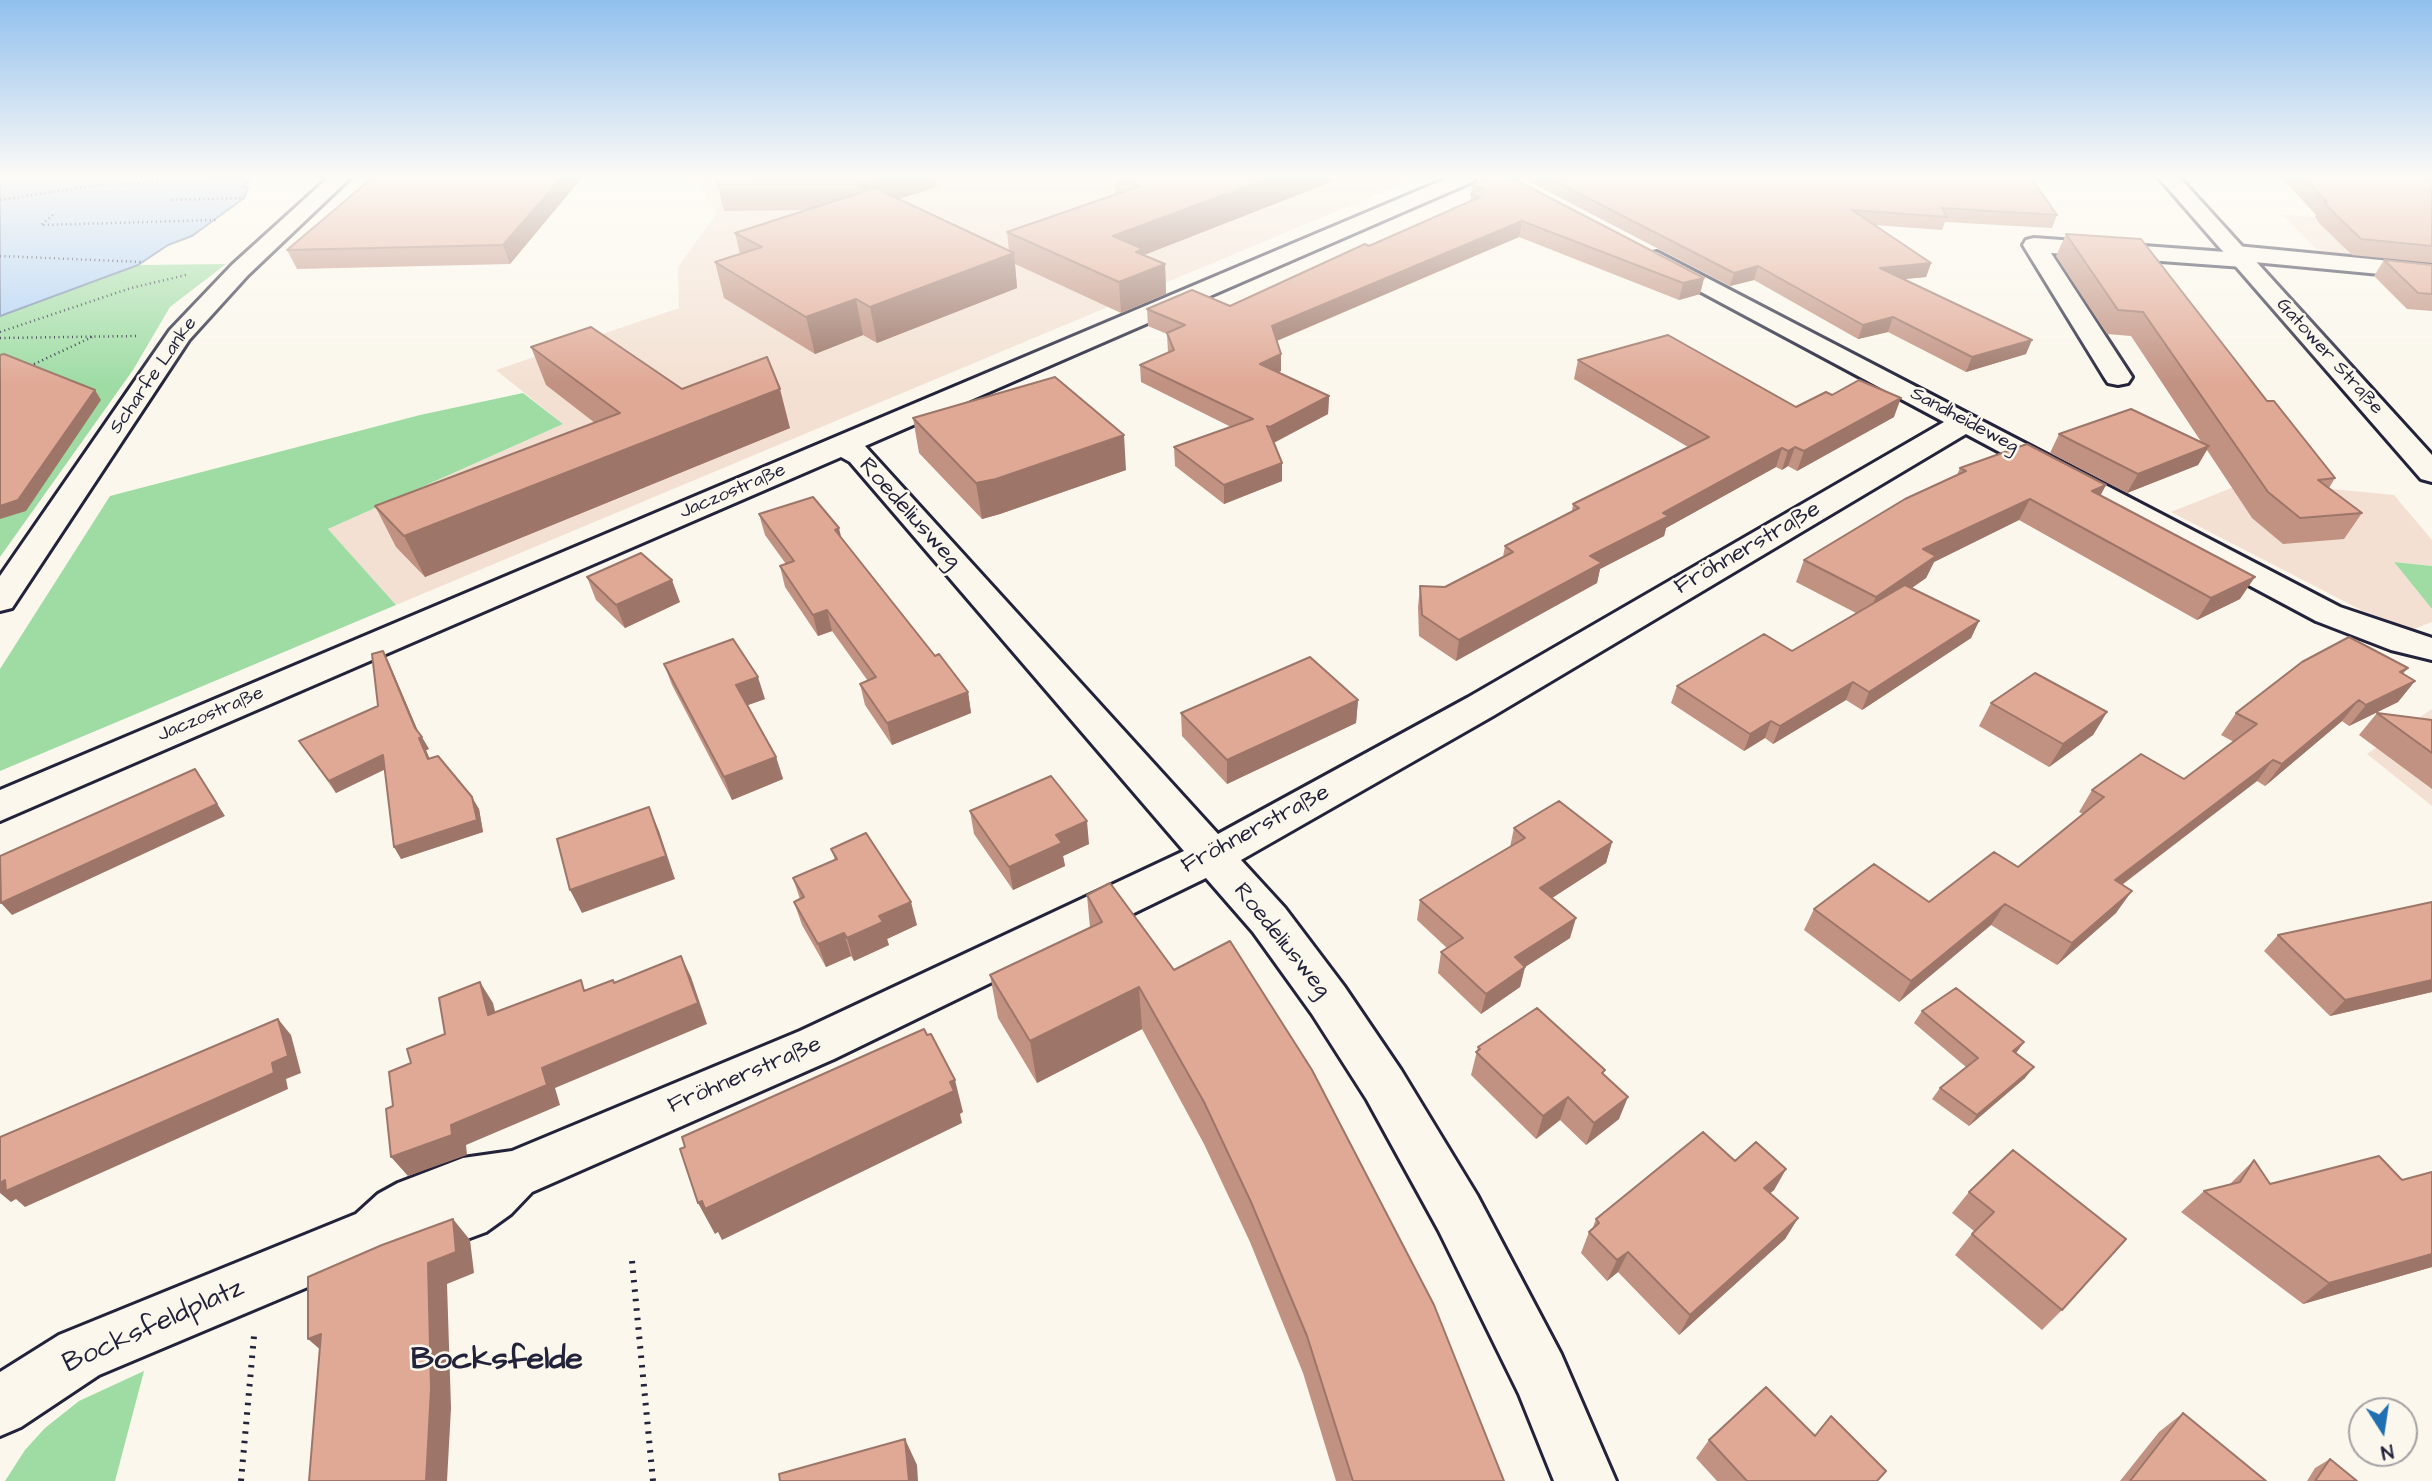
<!DOCTYPE html>
<html>
<head>
<meta charset="utf-8">
<style>
  body { margin:0 }
  #map { position:relative; width:2432px; height:1481px; overflow:hidden; background:#fbf7ec; font-family:"Architects Daughter",sans-serif }
  canvas { display:block }
  .north { position:absolute; left:2348px; top:1397px; width:70px; height:70px; box-sizing:border-box; background:#fbf7ec; border:2px solid #a4a2a5; border-radius:50%; rotate:168deg; font-size:19px; font-weight:700; line-height:28px; text-align:center; color:#22223b }
  .north::after { content:''; display:block; margin:auto; width:24px; height:32px; background:#1f6fb2; clip-path:polygon(50% 0,100% 100%,50% 72%,0 100%) }
</style>
</head>
<body>
<div id="map">
<canvas width="2432" height="1481"></canvas>
<div class="north">N</div>
</div>
<script>
const context = document.querySelector('canvas').getContext('2d');
context.lineJoin = 'round';
function fillPath(path, color) { context.fillStyle = color; context.fill(path, 'evenodd'); }
const shape = rows => new Path2D(rows.map(r => 'M' + r).join(''));
function strokePath(path, color, width, dash) { context.strokeStyle = color; context.lineWidth = width; context.lineCap = dash ? 'butt' : 'round'; context.setLineDash(dash || []); context.stroke(path); }
function write(font, color, halo, rows, align = 'center') {
  context.font = font + ' "Architects Daughter",sans-serif'; context.lineWidth = 5; context.setLineDash([]); context.textBaseline = 'middle'; context.strokeStyle = halo; context.fillStyle = color; for (const [text, x, y, turn = 0] of rows) {
    context.save(); context.translate(x, y); context.rotate((+turn || 0) * Math.PI / 180); context.textAlign = isNaN(turn) ? turn : align; if (halo) context.strokeText(text, 0, 0); context.fillText(text, 0, 0); context.restore();
  }
}
fillPath(shape([
  [692,178,1416,178,396,605,328,529,563,424,496,370,679,308,678,267,717,213,697,180],
  [2283,215,2432,225,2432,265,2336,255,2316,249],
  [2249,481,2394,495,2432,540,2432,566,2394,562,2432,609,2432,622,2414,629,2363,611,2171,512],
  [2432,709,2432,806,2367,754]
]), '#f3e0d2');
fillPath(shape([
  [226,264,170,307,133,370,0,557,0,316,138,265],
  [523,393,563,424,328,529,396,605,0,771,0,669,110,496,420,415],
  [2394,562,2432,566,2432,609],
  [144,1371,115,1481,5,1481,25,1450,45,1428,79,1401]
]), '#9edca4');
const water = shape([
  [0,178,253,178,242,187,248,187,244,198,192,236,168,245,138,265,0,316,0,178]
]);
fillPath(water, '#aed1f6');
strokePath(water, '#768bab', 2);
const minor = shape([
  [328,178,350,178,248,275,189,340,12,608,0,611,0,576,170,330,232,265,328,178],
  [1448,178,1475,178,1472,182,865,446,1218,834,1467,698,1944,422,1649,264,1645,259,1649,254,1657,252,2340,607,2432,638,2432,660,2391,650,2316,621,1966,434,1493,716,1241,860,1285,908,1344,986,1401,1070,1477,1195,1561,1354,1616,1481,1554,1481,1519,1394,1439,1231,1367,1100,1312,1014,1253,932,1206,878,834,1059,532,1192,511,1214,486,1232,405,1262,386,1254,99,1375,21,1427,0,1436,0,1372,59,1335,356,1214,378,1194,398,1183,463,1158,512,1151,800,1031,1184,851,850,462,841,457,0,821,0,790,1448,178],
  [2034,238,2226,252,2237,246,2432,265,2432,279,2254,262,2243,267,2051,253,2132,377,2128,383,2118,385,2108,383,2104,377,2023,245,2026,240,2034,238]
]);
const major = shape([
  [2159,178,2180,178,2432,455,2432,482,2421,479,2159,178]
]);
strokePath(minor, '#22223b', 6);
strokePath(major, '#22223b', 6);
strokePath(shape([
  [0,200,98,185,234,178],
  [172,200,244,198],
  [53,215,41,225,218,220],
  [0,256,143,262],
  [0,332,131,288,186,275],
  [0,338,136,336],
  [30,366,92,337]
]), '#22223b', 2.5, [1, 3.5]);
strokePath(shape([
  [632,1261,653,1481],
  [241,1481,254,1336]
]), '#22223b', 6, [2.5, 7]);
fillPath(minor, '#fbf7ec');
fillPath(major, '#fbf7ec');
fillPath(shape([
  [372,178,579,178,580,180,510,264,297,269,287,250],
  [716,178,937,187,898,199,1009,251,1007,232,1115,194,1115,178,1341,178,1144,255,1165,264,1166,294,1121,313,1015,264,1017,288,877,343,863,335,815,354,724,298,715,262,740,254,735,233,805,210,724,211],
  [1489,178,1704,278,1700,294,1679,300,1519,237,1277,341,1281,371,1278,372,1329,396,1328,414,1274,443,1282,481,1224,504,1175,466,1174,447,1231,427,1141,382,1140,365,1168,353,1167,334,1148,326,1147,309,1230,306,1470,201,1472,185],
  [1522,178,2031,178,2057,215,2052,228,1945,222,1942,230,1874,225,1931,263,1926,277,1903,279,2026,354,1966,372,1888,332,1858,339,1754,280,1730,286],
  [2282,178,2432,178,2432,263,2352,255,2320,224,2315,217,2316,215],
  [2066,234,2267,401,2335,478,2329,488,2362,513,2344,539,2283,544,2252,518,2207,450,2198,465,2127,493,2050,453,2059,434,2202,443,2131,336,2107,334,2056,256],
  [2384,260,2432,265,2432,311,2407,309,2374,276],
  [531,347,682,389,790,428,425,577,396,547,375,506,595,423,546,385],
  [1578,360,1796,407,1894,417,1797,471,1788,466,1782,470,1776,467,1666,528,1664,536,1600,569,1597,583,1456,661,1419,636,1418,607,1420,586,1445,587,1503,557,1505,546,1572,511,1573,504,1688,447,1574,379],
  [913,418,1126,470,1000,514,982,519,919,453],
  [1960,468,2101,496,2240,599,2197,620,2019,520,1934,562,1926,578,1912,588,1979,621,1971,638,1862,710,1846,700,1773,744,1765,738,1744,751,1671,703,1677,686,1792,651,1856,613,1796,582,1804,560,1957,475],
  [759,514,841,538,935,656,968,692,971,713,892,745,865,705,860,684,868,681,832,631,818,636,785,587,780,566,786,564,765,535],
  [587,577,680,602,625,628,596,600],
  [389,663,418,732,429,749,426,750,429,759,479,809,483,832,401,859,385,769,336,793,299,741,378,706],
  [664,664,765,699,747,705,776,757,783,779,732,800,672,685],
  [2408,668,2403,674,2415,681,2398,702,2349,726,2342,721,2265,786,2257,781,2122,885,2116,913,2057,965,1991,925,1899,1002,1804,930,1814,909,1929,902,2018,867,2083,814,2079,812,2092,790,2184,779,2234,742,2221,735,2236,713],
  [1358,700,1356,723,1227,784,1182,736,1181,713],
  [1991,703,2107,712,2093,735,2049,767,1979,726],
  [2377,713,2432,720,2432,789,2359,735],
  [970,811,1089,844,1063,856,1065,866,1013,890,974,834],
  [1514,828,1612,842,1606,863,1552,898,1570,938,1525,967,1520,987,1481,1014,1438,973,1441,952,1447,948,1417,920,1420,900,1510,847],
  [831,849,917,925,887,939,889,945,854,961,851,956,826,967,802,925,794,902,800,899,793,878,835,860],
  [1087,895,1504,1481,1336,1481,1303,1373,1250,1242,1204,1144,1142,1029,1037,1083,998,1018,990,975,1090,928],
  [2432,902,2432,992,2330,1016,2264,951,2278,935],
  [1922,1011,2024,1042,2016,1053,2025,1078,1969,1126,1932,1099,1940,1088,1966,1067,1914,1023],
  [1478,1047,1604,1075,1619,1119,1586,1145,1560,1120,1536,1139,1471,1075],
  [2254,1160,2270,1184,2432,1267,2303,1304,2181,1212,2204,1191,2230,1184],
  [1735,1161,1786,1169,1774,1190,1770,1193,1798,1218,1785,1239,1679,1335,1618,1272,1607,1281,1581,1253,1589,1232,1592,1230,1596,1219],
  [1969,1192,2126,1239,2062,1310,2042,1330,1955,1255,1974,1231,1952,1213],
  [2183,1413,2266,1481,2120,1481,2159,1432],
  [1815,1436,1877,1481,1717,1481,1696,1458,1709,1440],
  [2330,1459,2357,1481,2307,1481,2315,1468]
]), '#c19181');
fillPath(shape([
  [561,178,579,178,580,180,510,264,503,245],
  [879,178,936,178,937,187,864,210,860,184],
  [1269,178,1341,178,1144,255,1165,264,1166,294,1121,313,1119,282,1113,236],
  [1522,221,1519,237,1271,343,1272,326],
  [1014,253,1017,288,877,343,870,307],
  [1931,263,1926,277,1875,282,1880,268],
  [1758,266,1754,280,1730,286,1734,273],
  [1704,278,1700,294,1679,300,1683,283],
  [856,299,863,335,815,354,806,317],
  [1893,317,1888,332,1858,339,1863,325],
  [2032,340,2026,354,1966,372,1972,357],
  [1281,354,1281,371,1260,381,1260,364],
  [780,389,790,428,425,577,404,536],
  [95,390,101,400,26,511,0,519,0,506],
  [1329,396,1328,414,1269,445,1270,427],
  [1901,398,1894,417,1797,471,1804,451],
  [1124,435,1126,470,1000,514,982,519,976,483],
  [2209,446,2198,465,2127,493,2138,474],
  [1795,447,1788,466,1782,470,1788,451],
  [1782,448,1776,467,1666,528,1664,536,1600,569,1597,583,1456,661,1459,640,1590,556,1663,513],
  [1282,463,1282,481,1224,504,1224,485],
  [2106,485,2095,506,2092,491],
  [2030,499,2019,520,1934,562,1926,578,1866,619,1876,597,1923,549],
  [839,528,844,549,835,530],
  [2255,577,2240,599,2197,620,2211,598],
  [672,580,680,602,625,628,616,605],
  [827,610,832,631,818,636,813,615],
  [1979,621,1971,638,1862,710,1869,692],
  [383,651,389,663,421,738,422,737,429,749,426,750,435,771,428,759],
  [758,677,765,699,743,707,736,685],
  [2415,681,2398,702,2349,726,2366,705],
  [1853,682,1846,700,1773,744,1780,726],
  [968,692,971,713,892,745,887,723],
  [1358,700,1356,723,1227,784,1227,760],
  [2359,700,2342,721,2265,786,2282,764],
  [2107,712,2093,735,2049,767,2063,744],
  [1771,721,1765,738,1744,751,1750,734],
  [383,755,390,767,336,793,329,781],
  [776,757,783,779,732,800,724,777],
  [2273,760,2257,781,2099,902,2115,880],
  [195,769,225,816,12,915,1,903],
  [472,797,479,809,483,832,401,859,394,847],
  [649,807,659,831,675,879,582,913,570,890],
  [1087,821,1089,844,1063,856,1065,866,1013,890,1009,867,1056,835],
  [1612,842,1606,863,1535,909,1540,888],
  [2132,891,2116,913,2057,965,2072,943],
  [911,902,917,925,887,939,889,945,854,961,847,938,879,916],
  [2005,904,1991,925,1899,1002,1911,981],
  [1576,918,1570,938,1525,967,1520,987,1481,1014,1486,994,1515,957],
  [844,933,851,956,826,967,818,944],
  [681,956,691,977,707,1024,555,1088,560,1105,466,1145,467,1155,408,1176,391,1157,451,1125,542,1068],
  [2432,980,2432,992,2330,1016,2345,1000],
  [480,982,493,1003,501,1036,488,1015],
  [1139,987,1142,1029,1037,1083,1030,1041],
  [278,1019,291,1035,301,1073,286,1079,288,1089,25,1207,16,1199,11,1202,0,1193,0,1183,272,1063],
  [2024,1042,2016,1053,2013,1051],
  [2034,1067,2025,1078,1969,1126,1977,1115],
  [955,1080,963,1112,960,1114,962,1123,722,1240,718,1232,715,1234,698,1203],
  [1568,1097,1560,1120,1536,1139,1543,1116],
  [1628,1097,1619,1119,1586,1145,1594,1123],
  [1786,1169,1774,1190,1752,1210,1764,1188],
  [1798,1218,1785,1239,1679,1335,1690,1315],
  [453,1219,470,1240,474,1273,447,1284,451,1408,447,1481,426,1481,428,1263],
  [1628,1252,1618,1272,1607,1281,1617,1260],
  [2432,1254,2432,1267,2303,1304,2329,1283],
  [321,1334,330,1358,308,1339],
  [905,1439,917,1465,918,1481,909,1481]
]), '#9d7669');
const building = shape([
  [372,178,561,178,503,245,287,250,372,178],
  [716,178,879,178,860,184,717,185,716,178],
  [1119,178,1269,178,1113,236,1143,249,1136,252,1165,264,1119,282,1007,232,1140,186,1119,178],
  [1489,178,1512,178,1704,278,1683,283,1522,221,1272,326,1281,354,1260,364,1329,396,1270,427,1267,426,1282,463,1224,485,1174,447,1253,419,1140,365,1174,350,1167,333,1185,325,1147,309,1192,290,1230,306,1365,244,1369,246,1480,197,1471,194,1483,188,1472,185,1489,178],
  [1549,178,2031,178,2057,215,1942,208,1947,217,1852,210,1931,263,1880,268,2032,340,1972,357,1893,317,1863,325,1758,266,1734,273,1549,178],
  [2304,178,2432,178,2432,246,2361,239,2329,208,2324,202,2327,202,2304,178],
  [875,188,1014,253,870,307,856,299,806,317,715,262,762,247,735,233,875,188],
  [2066,234,2141,239,2267,401,2274,401,2335,478,2318,480,2362,513,2300,518,2268,492,2143,312,2118,310,2066,234],
  [2384,260,2432,265,2432,294,2418,293,2384,260],
  [591,327,682,389,767,357,780,389,404,536,375,506,620,413,531,347,591,327],
  [1668,335,1796,407,1826,392,1832,395,1859,380,1901,398,1804,451,1795,447,1788,451,1782,448,1663,513,1669,516,1590,556,1602,563,1459,640,1422,615,1420,586,1445,587,1513,552,1505,546,1579,508,1573,504,1709,437,1578,360,1668,335],
  [4,354,95,390,18,500,0,506,0,355,4,354],
  [1055,377,1124,435,996,479,976,483,913,418,1055,377],
  [2131,409,2209,446,2138,474,2059,434,2131,409],
  [2027,444,2106,485,2092,491,2255,577,2211,598,2030,499,1923,549,1936,556,1876,597,1804,560,1905,499,1966,471,1960,468,2027,444],
  [813,497,839,528,835,530,935,656,939,654,968,692,887,723,860,684,876,677,827,610,813,615,780,566,794,561,759,514,813,497],
  [641,553,672,580,616,605,587,577,641,553],
  [1905,585,1979,621,1869,692,1853,682,1780,726,1771,721,1750,734,1677,686,1764,634,1792,651,1905,585],
  [2349,637,2408,668,2400,672,2415,681,2366,705,2359,700,2282,764,2273,760,2115,880,2132,891,2072,943,2005,904,1911,981,1814,909,1874,864,1929,902,1994,852,2018,867,2104,797,2092,790,2141,754,2184,779,2257,724,2236,713,2302,662,2349,637],
  [733,639,758,677,736,685,776,757,724,777,664,664,733,639],
  [383,651,415,728,422,737,419,738,428,759,438,756,472,797,477,820,394,847,383,755,329,781,299,741,378,706,372,654,383,651],
  [1310,657,1358,700,1227,760,1181,713,1310,657],
  [2035,673,2107,712,2063,744,1991,703,2035,673],
  [2377,713,2432,720,2432,753,2377,713],
  [195,769,217,804,1,903,0,856,195,769],
  [1051,776,1087,821,1056,835,1062,843,1009,867,970,811,1051,776],
  [1559,801,1612,842,1540,888,1576,918,1515,957,1525,967,1486,994,1441,952,1463,938,1420,900,1525,838,1514,828,1559,801],
  [649,807,666,856,570,890,557,839,649,807],
  [866,833,911,902,879,916,883,922,847,938,844,933,818,944,794,902,804,897,793,878,837,859,831,849,866,833],
  [1110,883,1174,970,1230,941,1312,1070,1434,1305,1504,1481,1353,1481,1307,1336,1251,1202,1204,1102,1139,987,1030,1041,990,975,1102,922,1087,895,1110,883],
  [2432,902,2432,980,2345,1000,2278,935,2432,902],
  [681,956,698,1003,542,1068,547,1085,451,1125,452,1135,391,1157,386,1109,393,1106,389,1072,411,1063,407,1049,445,1034,439,998,480,982,488,1015,581,980,584,991,613,980,614,983,681,956],
  [1956,988,2024,1042,2013,1051,2034,1067,1977,1115,1940,1088,1978,1058,1922,1011,1956,988],
  [1537,1008,1605,1070,1602,1073,1628,1097,1594,1123,1568,1097,1543,1116,1476,1052,1480,1049,1478,1047,1537,1008],
  [278,1019,288,1056,272,1063,274,1073,6,1191,5,1180,0,1183,0,1137,278,1019],
  [924,1029,927,1035,931,1034,955,1080,950,1082,954,1091,705,1209,702,1201,698,1203,680,1149,685,1147,682,1137,924,1029],
  [1703,1132,1735,1161,1756,1142,1786,1169,1764,1188,1798,1218,1690,1315,1628,1252,1617,1260,1589,1232,1599,1223,1596,1219,1703,1132],
  [2013,1150,2126,1239,2062,1310,1972,1234,1994,1212,1969,1192,2013,1150],
  [2379,1156,2402,1180,2432,1172,2432,1254,2329,1283,2204,1191,2240,1182,2254,1160,2270,1184,2379,1156],
  [453,1219,456,1252,428,1263,431,1389,426,1481,309,1481,321,1334,308,1339,308,1277,382,1245,453,1219],
  [1766,1387,1815,1436,1831,1416,1886,1471,1877,1481,1747,1481,1709,1440,1766,1387],
  [2183,1413,2266,1481,2130,1481,2183,1413],
  [905,1439,909,1481,780,1481,779,1474,905,1439],
  [2330,1459,2357,1481,2315,1481,2330,1459]
]);
fillPath(building, '#e0a996');
strokePath(building, '#9d7669', 2);
const sky = context.createLinearGradient(0, 0, 0, 385);
sky.addColorStop(0, '#91c0ee');
sky.addColorStop(0.46, '#fdfbf6');
sky.addColorStop(1, '#fdfbf600');
context.fillStyle = sky;
context.fillRect(0, 0, 2432, 385);
write('19px', '#22223b', '#fbf7ec', [
  ["Gatower Straße",2329,357,48],
  ["Scharfe Lanke",154,376,-55],
  ["Sandheideweg",1964,421,28],
  ["Jaczostraße",733,492,-23],
  ["Jaczostraße",211,715,-23]
]);
write('23px', '#22223b', '#fbf7ec', [
  ["Roedeliusweg",909,514,48],
  ["Fröhnerstraße",1748,549,-30],
  ["Fröhnerstraße",1256,830,-28],
  ["Roedeliusweg",1281,941,51],
  ["Fröhnerstraße",745,1076,-23]
]);
write('28px', '#22223b', '#fbf7ec', [
  ["Bocksfeldplatz",154,1327,-24]
]);
write('bold 32px', '#22223b', '#fbf7ec', [
  ["Bocksfelde",497,1361]
]);
</script>
</body>
</html>
